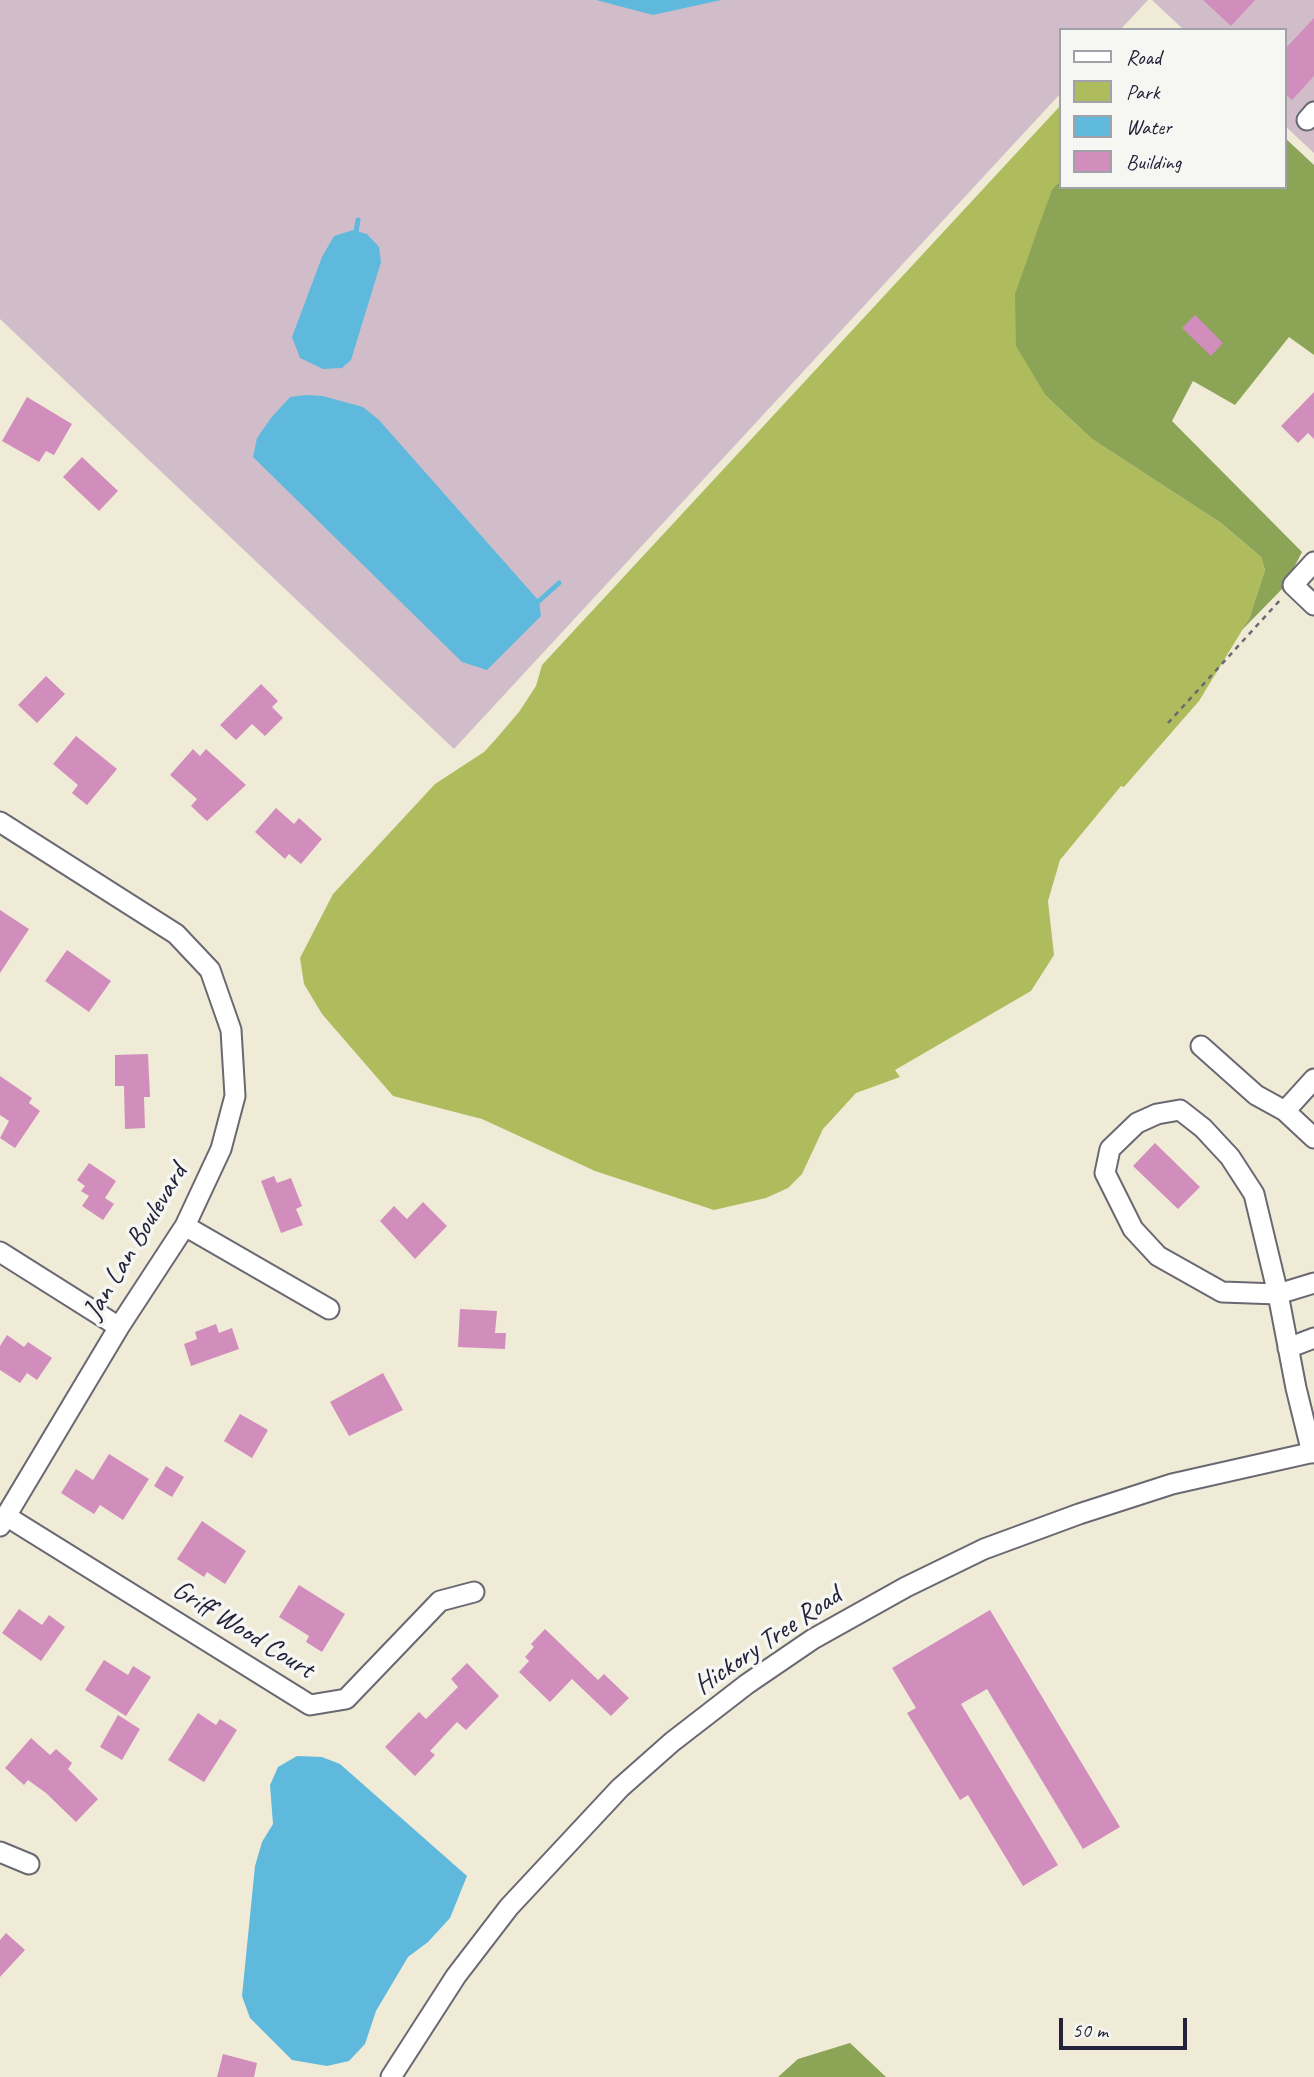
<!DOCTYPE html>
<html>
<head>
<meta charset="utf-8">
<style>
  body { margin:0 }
  #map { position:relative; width:1314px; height:2077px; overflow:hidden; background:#f0ebd7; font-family:Caveat,sans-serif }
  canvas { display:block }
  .legend { position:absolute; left:1059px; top:28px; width:228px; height:161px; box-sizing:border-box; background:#f6f6f2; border:2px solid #a1a1a9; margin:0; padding:9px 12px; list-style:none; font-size:21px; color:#22223b }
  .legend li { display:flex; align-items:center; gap:14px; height:35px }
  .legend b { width:35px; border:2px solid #a1a1a9 }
  .scale { position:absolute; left:1059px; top:2018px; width:128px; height:32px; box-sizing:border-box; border:4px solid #22223b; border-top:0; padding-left:9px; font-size:21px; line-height:24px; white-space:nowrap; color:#22223b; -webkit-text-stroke:5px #f6f6f2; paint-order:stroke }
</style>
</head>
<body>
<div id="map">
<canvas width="1314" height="2077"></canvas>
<ul class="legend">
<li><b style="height:9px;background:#fff"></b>Road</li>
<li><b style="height:19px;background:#afbc5e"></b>Park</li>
<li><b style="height:19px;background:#5fb9dd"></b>Water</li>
<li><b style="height:19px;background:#d18dbb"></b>Building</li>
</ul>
<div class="scale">50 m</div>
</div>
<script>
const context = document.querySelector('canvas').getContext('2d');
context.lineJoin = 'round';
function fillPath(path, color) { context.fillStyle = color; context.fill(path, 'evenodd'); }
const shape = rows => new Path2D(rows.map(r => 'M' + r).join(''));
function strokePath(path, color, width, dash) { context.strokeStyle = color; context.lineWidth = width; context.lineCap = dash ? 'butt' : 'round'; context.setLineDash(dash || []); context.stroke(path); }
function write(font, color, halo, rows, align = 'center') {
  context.font = font + ' Caveat,sans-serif'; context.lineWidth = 7; context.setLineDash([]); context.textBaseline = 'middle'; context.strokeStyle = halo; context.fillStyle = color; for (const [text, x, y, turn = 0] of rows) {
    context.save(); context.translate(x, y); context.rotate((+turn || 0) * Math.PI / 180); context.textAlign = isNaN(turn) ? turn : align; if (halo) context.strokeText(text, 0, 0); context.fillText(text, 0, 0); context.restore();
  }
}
fillPath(shape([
  [0,0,1148,0,1120,30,1060,30,1060,94,454,749,0,319],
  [1152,0,1314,0,1314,153,1284,125,1284,30,1184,30]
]), '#d1bdc9');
fillPath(shape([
  [1060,106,1060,181,1052,189,1037,235,1046,396,1092,439,1221,523,1261,557,1265,570,1249,619,1199,701,1124,787,1121,786,1060,860,1048,901,1054,955,1031,991,895,1070,900,1077,856,1093,823,1129,802,1174,788,1188,766,1198,714,1210,595,1171,482,1119,393,1096,322,1014,304,984,300,958,333,894,435,784,484,752,495,740,519,712,536,686,542,665]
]), '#afbc5e');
fillPath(shape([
  [1284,137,1314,165,1314,355,1289,337,1235,405,1193,381,1172,421,1302,552,1284,587,1242,630,1249,619,1265,570,1261,557,1221,523,1092,439,1046,396,1016,346,1015,294,1052,189,1060,181,1060,187,1284,187],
  [850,2043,886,2077,778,2077,798,2059]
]), '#8ba455');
fillPath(shape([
  [596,0,721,0,653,15],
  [353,230,367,234,379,247,381,262,351,360,342,368,323,369,300,358,292,337,322,257,334,236],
  [306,395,323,396,363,407,379,420,539,601,541,616,487,670,462,662,253,457,257,438,271,418,290,397],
  [297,1756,322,1757,340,1764,467,1876,450,1918,428,1942,408,1957,376,2011,365,2044,349,2061,327,2066,292,2060,250,2018,242,1996,255,1866,262,1842,273,1824,270,1785,278,1767]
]), '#5fb9dd');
strokePath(shape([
  [356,232,358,220],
  [539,601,559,583]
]), '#5fb9dd', 5);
fillPath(shape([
  [1203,0,1255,0,1231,26],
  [1314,18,1314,76,1292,100,1284,93,1284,50],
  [1195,315,1223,343,1211,356,1182,328],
  [1314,392,1314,439,1308,433,1298,443,1281,426],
  [27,397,72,424,54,455,46,451,39,462,2,441],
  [82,457,118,491,99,511,63,477],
  [46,676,65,694,37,723,18,705],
  [261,684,278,701,272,707,283,718,265,736,252,724,236,740,220,725],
  [76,736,117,769,87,805,72,793,78,785,53,764],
  [193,749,200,756,206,749,246,785,207,821,191,806,197,799,170,775],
  [276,808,294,824,299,818,322,839,301,864,289,854,285,859,255,832],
  [0,910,29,929,0,973],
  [67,950,111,981,89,1012,45,981],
  [148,1054,150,1097,144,1097,145,1128,125,1129,124,1086,115,1086,115,1055],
  [0,1076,32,1098,29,1103,40,1111,15,1148,0,1138,9,1121,0,1115],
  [1155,1143,1200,1187,1178,1209,1133,1166],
  [89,1163,116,1181,105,1198,114,1204,103,1220,82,1206,89,1196,81,1191,85,1186,77,1180],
  [274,1176,277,1183,291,1178,302,1206,296,1209,303,1225,281,1233,261,1181],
  [423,1202,447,1226,415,1259,380,1221,394,1206,407,1219],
  [460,1309,497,1311,495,1333,506,1333,505,1349,458,1347],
  [216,1324,219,1333,232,1328,239,1349,191,1366,184,1344,197,1339,195,1332],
  [7,1335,24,1347,28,1342,52,1358,37,1380,27,1373,20,1383,0,1370,0,1346],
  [383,1373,403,1410,349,1436,330,1402],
  [240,1414,268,1430,252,1458,224,1441],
  [109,1454,149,1479,123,1520,100,1505,94,1514,61,1493,76,1469,93,1480],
  [166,1466,184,1477,172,1497,154,1486],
  [202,1521,246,1551,225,1584,207,1572,204,1577,177,1559],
  [299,1585,345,1614,322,1652,306,1642,309,1636,279,1617],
  [19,1609,42,1625,49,1615,65,1627,41,1661,2,1633],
  [990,1610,1120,1827,1083,1849,987,1689,961,1704,1058,1865,1023,1886,968,1795,960,1800,907,1713,916,1708,892,1668],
  [545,1629,598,1680,604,1674,629,1698,611,1716,572,1679,550,1702,519,1672,529,1661,525,1657,534,1647,531,1644],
  [104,1660,128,1675,133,1666,151,1677,126,1716,85,1690],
  [467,1663,499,1696,466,1730,457,1722,430,1751,435,1755,415,1776,385,1747,419,1712,426,1719,458,1687,451,1679],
  [198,1713,216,1725,220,1719,237,1730,204,1782,168,1760],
  [118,1715,140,1729,122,1760,100,1747],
  [31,1738,50,1755,56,1749,72,1763,68,1769,98,1799,76,1822,46,1793,28,1780,24,1785,5,1768],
  [6,1933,25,1950,0,1977,0,1940],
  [223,2054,257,2063,254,2077,217,2077]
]), '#d18dbb');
const minor = shape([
  [1307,120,1314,112],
  [1314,562,1293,585,1314,605],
  [0,822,176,934,210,970,231,1030,235,1096,221,1149,185,1226,119,1327,0,1526],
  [1201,1046,1256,1095,1285,1111,1314,1138],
  [1285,1111,1314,1079],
  [185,1226,329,1309],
  [0,1252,119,1327],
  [1288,1348,1314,1338],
  [1312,1453,1296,1388,1278,1294,1254,1194,1230,1157,1203,1128,1180,1110,1157,1114,1137,1123,1110,1149,1105,1173,1133,1229,1158,1256,1222,1292,1278,1294,1314,1283],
  [6,1516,310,1705,346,1699,440,1601,474,1592],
  [0,1852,29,1864],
  [391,2077,456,1976,509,1907,620,1788,672,1742,747,1684,813,1639,906,1587,984,1549,1079,1514,1172,1484,1314,1452]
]);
strokePath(minor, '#6a6872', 23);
strokePath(shape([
  [1168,723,1282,598]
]), '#6a6872', 2.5, [5, 5]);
strokePath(minor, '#fff', 19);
write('28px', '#22223b', '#f6f6f2', [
  ["Jan Lan Boulevard",136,1242,-59],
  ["Griff Wood Court",243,1630,32],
  ["Hickory Tree Road",768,1641,-34]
]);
</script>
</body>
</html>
